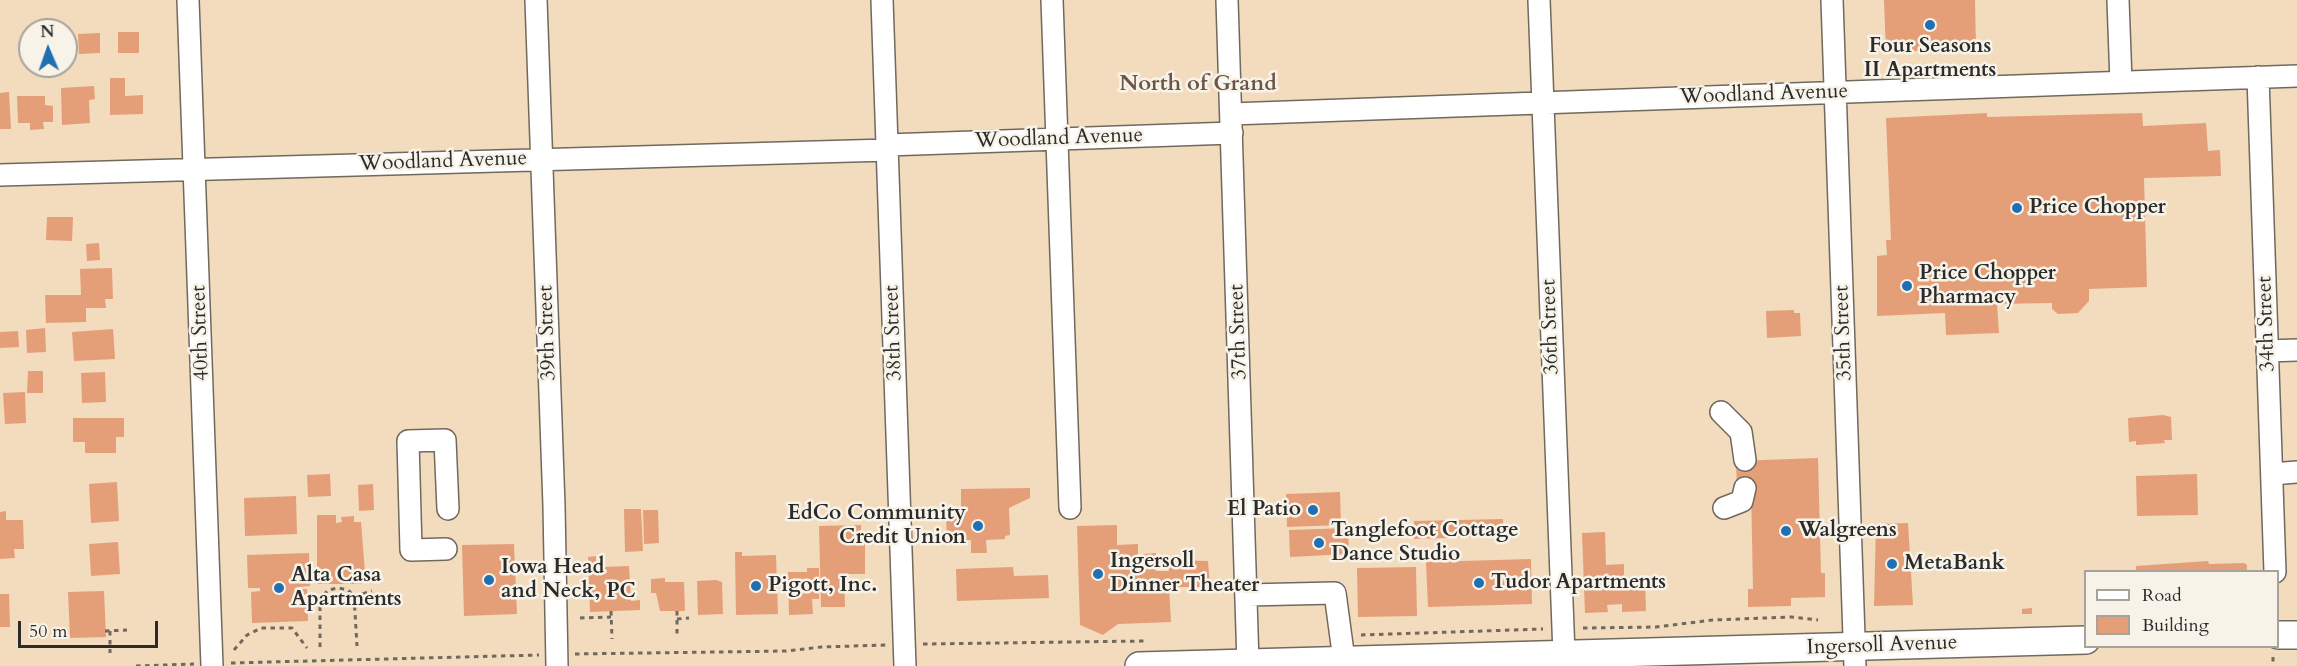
<!DOCTYPE html>
<html>
<head>
<meta charset="utf-8">
<style>
  body { margin:0 }
  #map { position:relative; width:2297px; height:666px; overflow:hidden; background:#f3dbbe; font-family:Cardo,serif }
  canvas { display:block }
  .legend { position:absolute; left:2084px; top:570px; width:195px; height:78px; box-sizing:border-box; background:#f7f3e8; border:2px solid #a5a39c; margin:0; padding:8px 10px; list-style:none; font-size:18px; color:#2b2b2b }
  .legend li { display:flex; align-items:center; gap:12px; height:30px }
  .legend b { width:30px; border:2px solid #a5a39c }
  .north { position:absolute; left:18px; top:18px; width:60px; height:60px; box-sizing:border-box; background:#f7f3e8; border:2px solid #a5a39c; border-radius:50%; rotate:358deg; font-size:16px; font-weight:700; line-height:24px; text-align:center; color:#2b2b2b }
  .north::after { content:''; display:block; margin:auto; width:21px; height:27px; background:#1f6fb2; clip-path:polygon(50% 0,100% 100%,50% 72%,0 100%) }
  .scale { position:absolute; left:18px; top:621px; width:140px; height:27px; box-sizing:border-box; border:3px solid #2b2b2b; border-top:0; padding-left:8px; font-size:18px; line-height:21px; white-space:nowrap; color:#2b2b2b; -webkit-text-stroke:4px #f7f3e8; paint-order:stroke }
</style>
</head>
<body>
<div id="map">
<canvas width="2297" height="666"></canvas>
<ul class="legend">
<li><b style="height:8px;background:#fff"></b>Road</li>
<li><b style="height:16px;background:#e49f78"></b>Building</li>
</ul>
<div class="north">N</div>
<div class="scale">50 m</div>
</div>
<script>
const context = document.querySelector('canvas').getContext('2d');
context.lineJoin = 'round';
function fillPath(path, color) { context.fillStyle = color; context.fill(path, 'evenodd'); }
const shape = rows => new Path2D(rows.map(r => 'M' + r).join(''));
function strokePath(path, color, width, dash) { context.strokeStyle = color; context.lineWidth = width; context.lineCap = dash ? 'butt' : 'round'; context.setLineDash(dash || []); context.stroke(path); }
function write(font, color, halo, rows, align = 'center') {
  context.font = font + ' Cardo,serif'; context.lineWidth = 5; context.setLineDash([]); context.textBaseline = 'middle'; context.strokeStyle = halo; context.fillStyle = color; for (const [text, x, y, turn = 0] of rows) {
    context.save(); context.translate(x, y); context.rotate((+turn || 0) * Math.PI / 180); context.textAlign = isNaN(turn) ? turn : align; if (halo) context.strokeText(text, 0, 0); context.fillText(text, 0, 0); context.restore();
  }
}
fillPath(shape([
  [1884,0,1975,0,1976,49,1886,52],
  [118,32,139,32,139,53,118,53],
  [100,33,100,53,79,54,78,34],
  [110,78,125,78,125,96,143,95,143,114,110,115],
  [94,86,95,99,89,100,90,123,62,125,61,88],
  [9,92,11,129,0,129,0,93],
  [17,96,45,96,45,105,53,106,53,122,43,122,44,129,30,130,30,123,18,123],
  [1987,113,1987,117,2142,113,2143,126,2206,123,2208,151,2220,150,2221,176,2144,178,2147,287,2089,289,2089,301,2078,313,2058,314,2052,309,2052,303,1997,304,1999,333,1946,335,1945,313,1877,316,1877,256,1887,255,1886,240,1891,240,1886,118],
  [47,217,73,217,72,241,46,240],
  [99,243,100,260,87,261,86,244],
  [112,268,113,299,105,299,106,308,86,308,86,322,46,323,45,295,81,295,80,269],
  [1794,310,1794,313,1800,313,1801,336,1767,338,1766,311],
  [45,328,46,352,27,353,26,330],
  [113,329,115,359,74,361,72,332],
  [18,331,19,347,0,348,0,332],
  [28,371,43,371,43,393,27,393],
  [105,372,106,402,82,403,81,373],
  [25,392,26,423,5,424,3,393],
  [2163,415,2171,417,2172,440,2164,440,2165,443,2136,445,2136,441,2129,442,2128,418],
  [73,418,124,418,124,437,116,437,116,453,85,453,85,442,73,442],
  [1818,458,1821,573,1825,573,1825,597,1791,598,1791,606,1748,607,1748,589,1753,589,1751,488,1737,488,1736,461],
  [330,474,331,496,308,497,307,475],
  [2197,474,2198,515,2137,516,2136,476],
  [117,482,119,521,91,523,89,484],
  [373,484,374,510,359,511,358,485],
  [1030,488,1030,498,1009,508,1010,535,1005,536,1005,539,986,540,987,553,971,553,971,540,947,542,946,517,958,517,958,509,961,508,961,489],
  [1340,492,1341,525,1287,527,1286,494],
  [296,496,297,534,245,536,244,498],
  [624,509,641,509,643,551,625,552],
  [643,510,658,510,659,543,644,544],
  [6,511,6,520,23,520,24,549,14,549,15,558,0,559,0,512],
  [317,515,336,515,336,523,342,522,341,517,354,516,354,522,361,522,365,572,361,572,362,584,317,584],
  [1503,519,1504,536,1414,539,1414,521],
  [1908,523,1913,605,1874,606,1876,524],
  [861,525,861,531,865,531,865,574,844,574,845,607,821,607,819,526],
  [1117,525,1117,545,1138,544,1138,572,1143,572,1143,554,1156,553,1156,571,1169,571,1168,560,1208,561,1210,587,1169,587,1171,622,1118,624,1103,635,1080,625,1077,526],
  [1348,528,1349,554,1290,557,1289,530],
  [1605,532,1606,565,1624,564,1624,580,1645,579,1646,611,1622,612,1622,604,1607,605,1608,612,1585,613,1582,533],
  [118,542,120,574,91,576,89,544],
  [514,544,517,614,464,616,462,545],
  [735,552,742,552,742,556,776,555,778,614,736,615],
  [309,553,310,586,298,587,298,589,307,589,308,621,252,623,251,592,260,591,260,588,248,588,247,555],
  [596,556,596,563,601,567,629,566,631,601,640,600,640,610,590,612,588,557],
  [1531,559,1532,604,1428,607,1426,562],
  [2208,561,2209,564,2244,563,2247,565,2247,572,2136,572,2136,566],
  [1013,567,1014,576,1048,575,1049,598,957,601,956,569],
  [1416,567,1417,616,1358,617,1357,568],
  [807,568,819,568,819,599,812,599,813,614,789,615,788,572,807,572],
  [665,578,665,582,684,582,685,611,660,611,656,593,651,593,651,579],
  [716,580,722,582,723,614,698,615,697,581],
  [104,591,106,637,70,638,68,592],
  [0,594,9,594,10,627,0,627],
  [2032,608,2032,614,2022,614,2022,609]
]), '#e49f78');
const minor = shape([
  [188,0,212,666],
  [536,0,554,506,557,666],
  [882,0,905,666],
  [1052,0,1070,508],
  [1227,0,1248,663],
  [1539,0,1564,654],
  [1832,0,1855,666],
  [2118,0,2121,82],
  [2258,77,2275,572],
  [1231,114,2297,76],
  [887,145,1232,133],
  [0,175,887,150],
  [2267,351,2297,350],
  [1721,412,1741,432,1745,460],
  [2272,474,2297,472],
  [1724,508,1742,501,1745,488],
  [446,549,411,550,408,441,445,440,448,509],
  [1247,595,1335,593,1344,660]
]);
const major = shape([
  [2278,635,2297,635],
  [1139,666,2086,640]
]);
strokePath(minor, '#71695e', 24);
strokePath(major, '#71695e', 30);
strokePath(shape([
  [354,596,372,591],
  [611,611,612,639],
  [677,611,677,637],
  [580,618,611,617],
  [677,619,689,618],
  [1583,628,1656,627,1713,620,1791,617,1818,620],
  [105,631,127,630],
  [110,631,110,653],
  [1361,635,1543,629],
  [923,644,1144,641],
  [320,647,320,599,328,590,338,588,348,590,354,596,357,646],
  [234,650,247,635,261,628,292,628,307,648],
  [575,654,786,651,821,647,886,645],
  [2273,657,2273,666],
  [231,663,539,655],
  [136,666,194,664]
]), '#71695e', 3, [4.5, 4.5]);
strokePath(minor, '#fff', 21);
strokePath(major, '#fff', 27);
for (const [x, y, r, color] of [
  [1930,25,6,"#1f6fb2"],
  [2017,208,6,"#1f6fb2"],
  [1907,286,6,"#1f6fb2"],
  [1313,510,6,"#1f6fb2"],
  [978,526,6,"#1f6fb2"],
  [1786,531,6,"#1f6fb2"],
  [1319,543,6,"#1f6fb2"],
  [1892,564,6,"#1f6fb2"],
  [1098,574,6,"#1f6fb2"],
  [489,580,6,"#1f6fb2"],
  [1479,583,6,"#1f6fb2"],
  [756,586,6,"#1f6fb2"],
  [279,588,6,"#1f6fb2"]
]) { const dot = new Path2D(); dot.arc(x, y, r, 0, 2 * Math.PI); context.fillStyle = color; context.fill(dot); strokePath(dot, '#f7f3e8', 2); }
write('bold 21px', '#2b2b2b', '#f7f3e8', [
  ["Four Seasons",1930,47,"center"],
  ["II Apartments",1930,71,"center"],
  ["Price Chopper",2029,208],
  ["Price Chopper",1919,274],
  ["Pharmacy",1919,298],
  ["El Patio",1301,510,"right"],
  ["EdCo Community",966,514,"right"],
  ["Credit Union",966,538,"right"],
  ["Tanglefoot Cottage",1331,531],
  ["Dance Studio",1331,555],
  ["Walgreens",1798,531],
  ["Ingersoll",1110,562],
  ["Dinner Theater",1110,586],
  ["MetaBank",1904,564],
  ["Iowa Head",501,568],
  ["and Neck, PC",501,592],
  ["Alta Casa",291,576],
  ["Apartments",291,600],
  ["Tudor Apartments",1491,583],
  ["Pigott, Inc.",768,586]
], 'left');
write('21px', '#2b2b2b', '#f7f3e8', [
  ["Woodland Avenue",1764,95,-2],
  ["Woodland Avenue",1059,139,-2],
  ["Woodland Avenue",443,162,-2],
  ["34th Street",2267,324,-92],
  ["36th Street",1551,327,-92],
  ["37th Street",1239,332,-92],
  ["40th Street",201,333,-92],
  ["39th Street",548,333,-92],
  ["38th Street",894,333,-92],
  ["35th Street",1844,333,-92],
  ["Ingersoll Avenue",1882,646,-2]
]);
write('bold 22px', '#6c5446', '#f7f3e8', [
  ["North of Grand",1198,85]
]);
</script>
</body>
</html>
